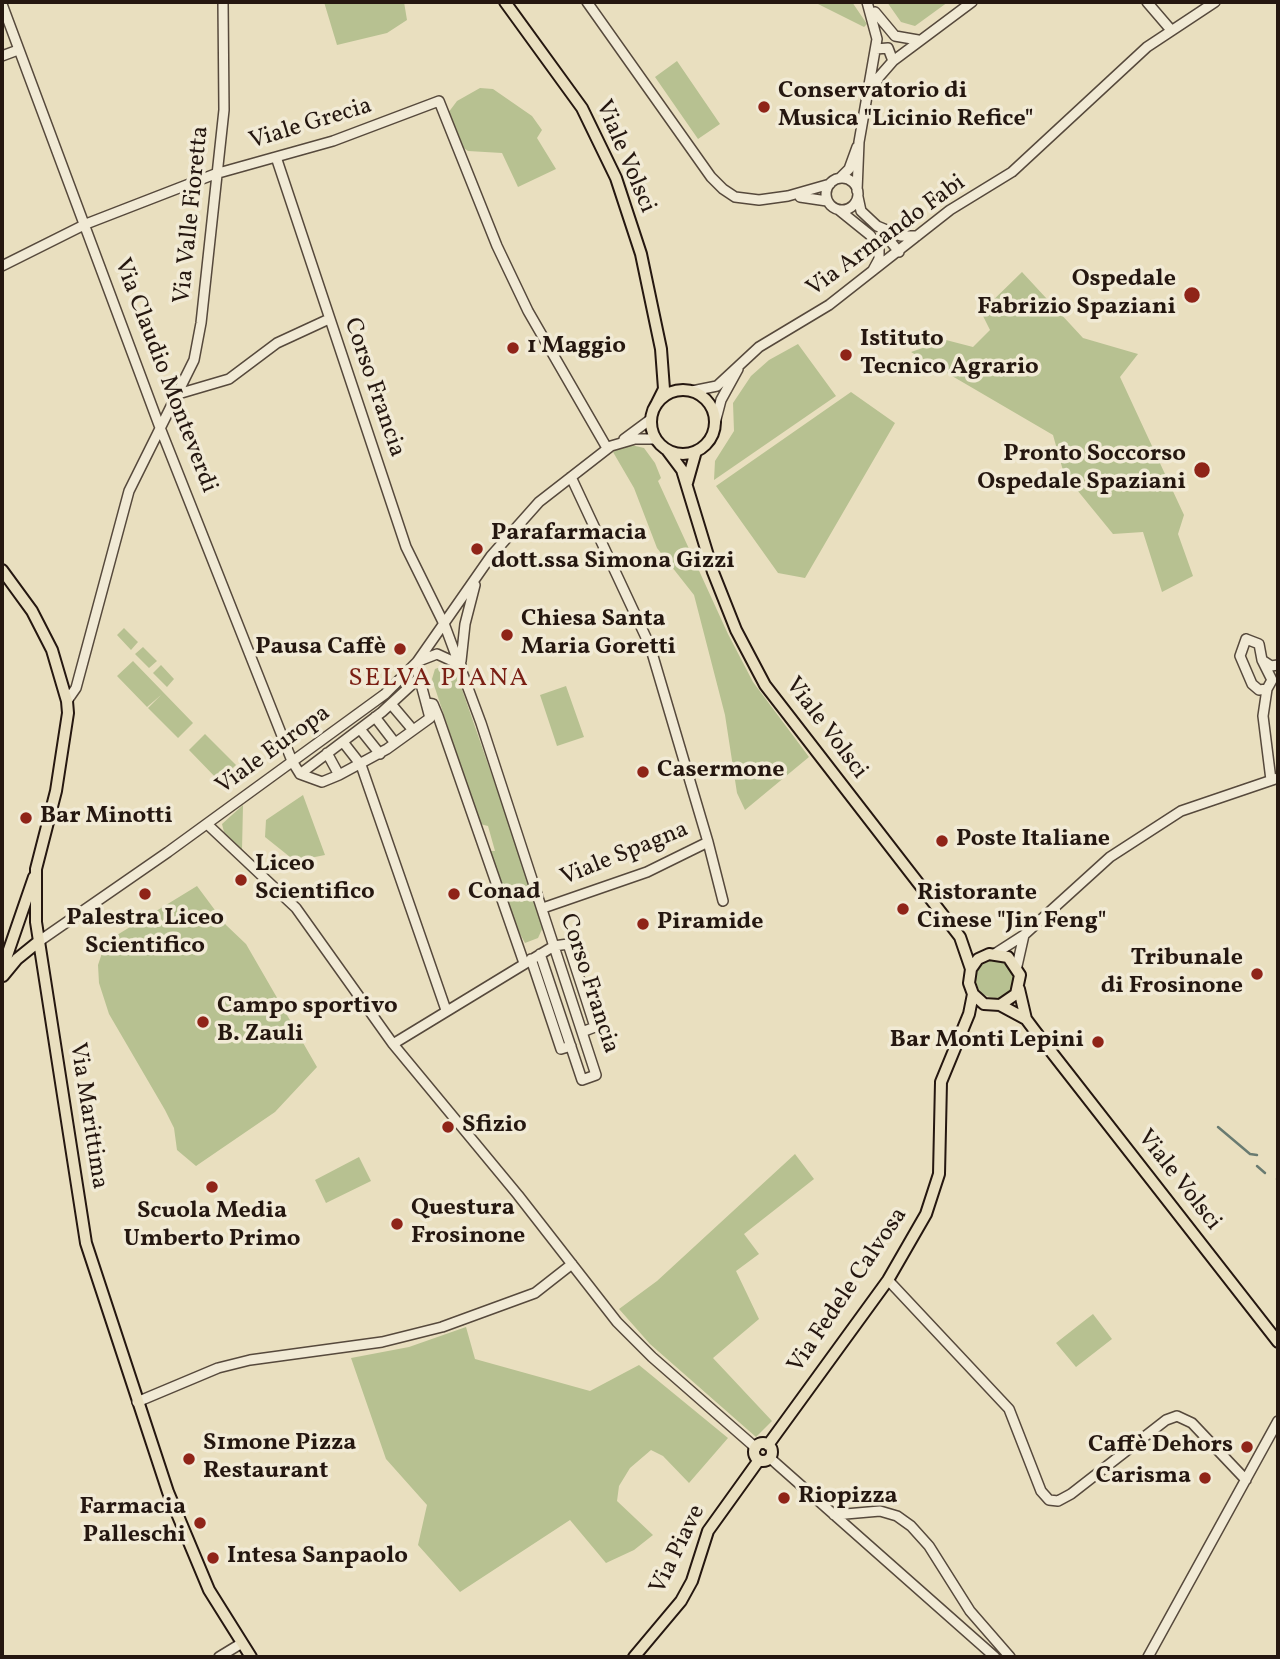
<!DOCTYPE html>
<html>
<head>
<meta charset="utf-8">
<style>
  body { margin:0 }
  #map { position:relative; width:1280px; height:1659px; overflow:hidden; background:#e9dfbf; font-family:Vollkorn,serif }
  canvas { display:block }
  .frame { position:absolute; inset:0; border:4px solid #251710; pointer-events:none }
</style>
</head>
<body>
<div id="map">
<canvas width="1280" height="1659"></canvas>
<div class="frame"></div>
</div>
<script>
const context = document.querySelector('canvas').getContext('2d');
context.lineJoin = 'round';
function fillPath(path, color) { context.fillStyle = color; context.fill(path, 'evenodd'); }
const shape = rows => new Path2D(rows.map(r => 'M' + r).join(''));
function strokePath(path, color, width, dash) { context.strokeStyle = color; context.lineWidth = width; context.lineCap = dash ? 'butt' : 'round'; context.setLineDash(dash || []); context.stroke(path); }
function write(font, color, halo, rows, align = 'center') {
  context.font = font + ' Vollkorn,serif'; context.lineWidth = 7; context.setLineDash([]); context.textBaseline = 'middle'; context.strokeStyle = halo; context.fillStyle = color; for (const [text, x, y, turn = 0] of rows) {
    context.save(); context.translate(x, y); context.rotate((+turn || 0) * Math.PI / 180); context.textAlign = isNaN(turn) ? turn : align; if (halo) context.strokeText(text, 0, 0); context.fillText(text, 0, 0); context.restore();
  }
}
fillPath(shape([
  [324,2,404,2,407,20,387,33,337,45],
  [814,2,852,2,867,24,864,27],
  [887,2,948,2,915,26,901,22],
  [677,61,720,124,698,139,655,77],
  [480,88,493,89,532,116,542,130,537,138,556,169,518,187,502,153,468,151,461,146,448,113,457,101],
  [1022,272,1083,338,1138,354,1120,377,1184,515,1178,534,1193,576,1162,592,1143,532,1113,534,1064,474,1053,435,911,352,946,340,973,347,990,330,981,312],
  [798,344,836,396,714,480,715,461,734,431,733,403,751,376,769,360],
  [851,392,895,423,805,578,778,573,716,486],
  [627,444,644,448,655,463,661,478,658,481,728,634,753,682,809,757,745,810,737,793,725,715,694,595,657,548,634,488,613,452],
  [124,628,138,642,131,650,117,635],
  [143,647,157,661,149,668,135,654],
  [133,661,193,723,178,738,148,708,161,695,147,707,117,676],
  [161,665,174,679,167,687,153,673],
  [446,665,457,675,544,925,538,938,525,943,510,916,488,851,495,851,488,826,480,824,432,679,435,669],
  [566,686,584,737,557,746,540,695],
  [205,734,236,765,219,781,189,750],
  [303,795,325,855,295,861,265,837,266,820],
  [243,805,242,850,224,832,222,824],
  [197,886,226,925,246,944,317,1067,275,1112,196,1166,177,1150,174,1128,165,1110,109,1014,99,983,98,965,105,944,117,935],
  '976 979a19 19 0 1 1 38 0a19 19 0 1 1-38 0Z',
  [795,1154,814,1179,744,1234,759,1254,736,1271,759,1319,713,1358,772,1421,756,1437,650,1344,619,1309,657,1281],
  [359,1157,371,1181,326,1203,315,1180],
  [1093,1314,1112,1339,1076,1367,1056,1343],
  [466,1327,475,1359,590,1391,639,1365,728,1438,689,1483,663,1456,651,1450,630,1468,619,1486,617,1501,653,1535,634,1550,606,1563,570,1520,460,1592,418,1545,427,1505,386,1459,351,1358,409,1347]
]), '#b7c191');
strokePath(shape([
  [1218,1127,1250,1154,1257,1155],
  [1257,1166,1265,1173],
  [1277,1179,1278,1180]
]), '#697b71', 2.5);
const minor = shape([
  [587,2,711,177,723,189,735,197,759,200,788,196,830,184],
  [1147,2,1171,30],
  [2,4,159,425,292,761,300,774,382,712,420,677],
  [875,12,895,36,918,40],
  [876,49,888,48,893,61],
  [2,56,18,50],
  [872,93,879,77,893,61,972,2],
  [276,157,406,547,445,626,481,723,596,1075,582,1080,540,954],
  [840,178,849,169,857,147],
  '826 194a16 16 0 1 1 32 0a16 16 0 1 1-32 0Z',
  [857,191,859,142,877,39,867,2],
  [800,197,827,201],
  [858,197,861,211,877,226,901,236,917,236],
  [839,210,870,235,879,247,879,259,873,270],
  [883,232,899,252],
  [2,266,86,224,215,174,333,141,439,101,497,246,528,311,607,448],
  [692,391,717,386,759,347,829,305,950,210,1012,172,1147,47,1215,2],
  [178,394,229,379,277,343,329,319],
  [715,423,721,400,738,369],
  [624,439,651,419],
  [1246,639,1259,644,1262,660,1272,680,1267,689,1259,690,1252,684,1240,656,1246,639],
  [1262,660,1271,666,1278,665],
  [419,661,437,654,461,665],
  [461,661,465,624,475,585],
  [1267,689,1263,716,1271,780],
  [67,701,76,688,129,491,194,360,201,323,224,110,223,2],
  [427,703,433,704,438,716,524,963],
  [391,704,413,730],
  [375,717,395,743],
  [360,729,380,754],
  [343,742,361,765,446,1010],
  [327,753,339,775,387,749,430,718,418,673],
  [300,774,322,782,339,775],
  [207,824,296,908,393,1044,518,1195,617,1322,652,1357,756,1448],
  [708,842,723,901],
  [543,908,647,872,708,842,650,646,571,477],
  [38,942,168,852,385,694,417,662,491,556,539,502,611,446,635,439,656,439],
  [996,953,1024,935,1110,857,1181,811,1278,778],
  [531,959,561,1049,571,1046],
  [1017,966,1024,935],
  [582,1032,595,1027,586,999],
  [393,1044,554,946,568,944,586,999,592,996],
  [888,1280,1009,1409,1041,1491,1049,1500,1058,1501,1071,1494,1166,1420,1177,1416,1192,1423,1246,1480],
  [137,1402,218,1368,250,1360,382,1342,442,1327,535,1293,572,1264],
  [770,1458,995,1657],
  [834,1515,880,1511,897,1516,911,1526,929,1546,970,1611,1010,1657],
  [219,1657,242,1643],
  [1148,1657,1278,1421]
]);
const major = shape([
  [505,2,582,108,616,178,641,254,661,349,664,389,656,405],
  '651 422a32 32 0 1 1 64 0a32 32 0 1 1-64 0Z',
  [667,450,682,470,713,572,736,630,765,685,960,937,971,969],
  [687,483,696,451],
  [2,570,32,611,52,650,67,701,68,713,56,791,36,869,36,922,86,1243,168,1492,209,1590,251,1657],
  [2,970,34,877],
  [3,976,17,959,38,942],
  [1019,989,1026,1019,1035,1031,1278,1342],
  [1000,1005,1016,994,1020,975,1008,957,989,954,978,959,971,969,969,983,973,994,984,1004,1000,1005,1026,1019],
  '754 1452a9 9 0 1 1 18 0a9 9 0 1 1-18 0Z',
  [768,1445,888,1280,926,1214,939,1174,941,1082,969,1014,973,994],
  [634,1657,681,1601,692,1581,708,1531,759,1460]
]);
strokePath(minor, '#56493c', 12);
strokePath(major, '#251710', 14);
strokePath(minor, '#f1ead5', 9);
strokePath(major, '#e9dfbf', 10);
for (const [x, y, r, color] of [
  [764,107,7,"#8f2418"],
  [1192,295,9,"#8f2418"],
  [513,348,7,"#8f2418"],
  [846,355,7,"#8f2418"],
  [1202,470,9,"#8f2418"],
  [477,549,7,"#8f2418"],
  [507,635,7,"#8f2418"],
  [400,649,7,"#8f2418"],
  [643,772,7,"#8f2418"],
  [26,818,7,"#8f2418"],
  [942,841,7,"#8f2418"],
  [241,880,7,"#8f2418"],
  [145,894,7,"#8f2418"],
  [454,894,7,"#8f2418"],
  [903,909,7,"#8f2418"],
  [643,924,7,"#8f2418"],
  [1257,974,7,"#8f2418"],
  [203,1022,7,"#8f2418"],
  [1098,1042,7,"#8f2418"],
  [448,1127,7,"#8f2418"],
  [212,1187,7,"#8f2418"],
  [397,1224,7,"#8f2418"],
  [1247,1447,7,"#8f2418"],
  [189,1459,7,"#8f2418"],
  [1205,1478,7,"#8f2418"],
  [784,1498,7,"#8f2418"],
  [200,1523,7,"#8f2418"],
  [213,1558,7,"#8f2418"]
]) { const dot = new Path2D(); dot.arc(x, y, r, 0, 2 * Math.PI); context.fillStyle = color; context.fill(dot); strokePath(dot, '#f1ead5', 2.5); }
write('bold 24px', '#251710', '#f1ead5', [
  ["Conservatorio di",778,93],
  ["Musica \"Licinio Refice\"",778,121],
  ["Ospedale",1176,281,"right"],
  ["Fabrizio Spaziani",1176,309,"right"],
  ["Istituto",860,341],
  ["Tecnico Agrario",860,369],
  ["1 Maggio",527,348],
  ["Pronto Soccorso",1186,456,"right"],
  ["Ospedale Spaziani",1186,484,"right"],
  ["Parafarmacia",491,535],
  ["dott.ssa Simona Gizzi",491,563],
  ["Chiesa Santa",521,621],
  ["Maria Goretti",521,649],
  ["Pausa Caffè",386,649,"right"],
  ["Casermone",657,772],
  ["Bar Minotti",40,818],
  ["Poste Italiane",956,841],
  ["Liceo",255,866],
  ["Scientifico",255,894],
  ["Conad",468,894],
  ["Ristorante",917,895],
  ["Cinese \"Jin Feng\"",917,923],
  ["Palestra Liceo",145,920,"center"],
  ["Scientifico",145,948,"center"],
  ["Piramide",657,924],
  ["Tribunale",1243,960,"right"],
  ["di Frosinone",1243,988,"right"],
  ["Campo sportivo",217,1008],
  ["B. Zauli",217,1036],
  ["Bar Monti Lepini",1084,1042,"right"],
  ["Sfizio",462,1127],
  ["Questura",411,1210],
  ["Frosinone",411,1238],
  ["Scuola Media",212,1213,"center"],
  ["Umberto Primo",212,1241,"center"],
  ["S1mone Pizza",203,1445],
  ["Restaurant",203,1473],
  ["Caffè Dehors",1233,1447,"right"],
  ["Carisma",1191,1478,"right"],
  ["Riopizza",798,1498],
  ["Farmacia",186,1509,"right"],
  ["Palleschi",186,1537,"right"],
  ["Intesa Sanpaolo",227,1558]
], 'left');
write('24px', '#251710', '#f1ead5', [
  ["Viale Grecia",311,125,-17],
  ["Viale Volsci",624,157,67],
  ["Via Valle Fioretta",193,215,-84],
  ["Via Armando Fabi",887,237,-36],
  ["Via Claudio Monteverdi",164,376,69],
  ["Corso Francia",373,388,71],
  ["Viale Volsci",825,729,53],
  ["Viale Europa",274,751,-36],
  ["Viale Spagna",625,855,-22],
  ["Corso Francia",588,984,72],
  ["Via Marittima",87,1116,81],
  ["Viale Volsci",1178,1181,52],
  ["Via Fedele Calvosa",849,1291,-56],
  ["Via Piave",679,1550,-64]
]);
context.letterSpacing = '2px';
write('26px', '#7a1f14', '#f1ead5', [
  ["SELVA PIANA",439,680]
]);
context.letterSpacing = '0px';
</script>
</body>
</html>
